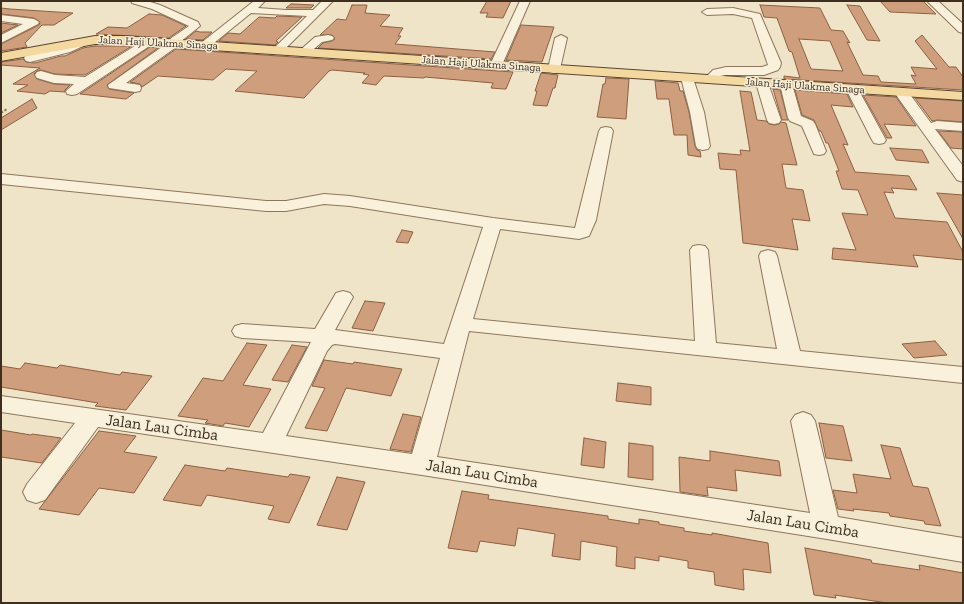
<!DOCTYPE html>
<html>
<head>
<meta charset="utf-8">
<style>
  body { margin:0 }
  #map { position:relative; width:964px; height:604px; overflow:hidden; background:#f0e4c8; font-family:"Zilla Slab",serif }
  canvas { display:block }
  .frame { position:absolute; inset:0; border:2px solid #3d2e20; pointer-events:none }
</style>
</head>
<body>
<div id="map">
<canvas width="964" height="604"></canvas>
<div class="frame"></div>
</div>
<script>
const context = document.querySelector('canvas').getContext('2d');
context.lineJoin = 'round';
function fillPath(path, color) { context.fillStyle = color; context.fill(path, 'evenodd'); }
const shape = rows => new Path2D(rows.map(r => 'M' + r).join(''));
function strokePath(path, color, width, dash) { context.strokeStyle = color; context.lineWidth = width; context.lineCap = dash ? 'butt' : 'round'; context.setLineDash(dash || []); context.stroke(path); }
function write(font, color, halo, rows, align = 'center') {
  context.font = font + ' "Zilla Slab",serif'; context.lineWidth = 3; context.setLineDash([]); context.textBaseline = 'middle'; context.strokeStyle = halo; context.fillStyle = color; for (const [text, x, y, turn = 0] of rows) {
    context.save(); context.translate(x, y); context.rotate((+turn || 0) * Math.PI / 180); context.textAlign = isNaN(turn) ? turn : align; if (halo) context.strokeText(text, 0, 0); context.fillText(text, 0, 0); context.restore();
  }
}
const building = shape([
  [487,1,511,1,503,18,486,17,488,13,480,13,487,1],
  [880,1,923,1,936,14,890,12,880,1],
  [291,4,294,4,314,5,311,8,286,8,291,4],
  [352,5,367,5,365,13,390,15,380,26,403,28,398,36,401,36,395,44,495,52,491,59,318,48,323,43,332,41,335,39,332,35,320,35,337,19,346,20,352,5],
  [760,5,820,8,831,30,843,31,850,43,847,42,863,75,878,76,881,82,916,84,911,75,916,76,911,67,937,69,915,41,922,35,949,67,956,67,963,77,963,90,784,79,784,76,800,78,792,52,789,51,777,18,764,17,760,5],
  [799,39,830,41,843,71,811,69,799,39],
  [847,5,860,6,880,41,867,40,847,5],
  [1,8,10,9,73,13,54,25,42,25,25,43,27,47,1,51,1,44,39,25,40,22,34,18,1,14,1,8],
  [149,14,162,15,186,26,169,38,96,34,108,27,127,28,149,14],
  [277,16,302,17,276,41,278,42,275,45,219,41,228,33,240,34,259,17,275,18,277,16],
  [1,23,18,25,1,33,1,23],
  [521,25,554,27,542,62,506,60,521,25],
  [196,31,200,32,212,32,203,40,186,39,196,31],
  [95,46,132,46,85,75,55,74,41,70,37,71,34,74,37,79,54,84,70,85,65,90,65,92,50,91,45,94,17,91,28,85,13,84,40,68,1,65,1,62,23,59,26,62,35,63,61,56,65,56,83,48,95,46],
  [150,47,158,48,107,85,109,89,134,93,126,99,80,94,150,47],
  [176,49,513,72,506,89,504,89,491,88,493,83,425,77,424,78,384,76,376,85,362,83,369,75,363,74,365,73,332,70,329,71,304,98,235,91,257,71,226,69,213,80,158,76,142,87,140,84,130,82,176,49],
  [541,73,558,75,555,88,553,88,547,106,533,105,537,91,535,91,541,73],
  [606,78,629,79,626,119,597,117,603,84,605,84,606,78],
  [655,81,678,83,680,91,683,91,689,112,695,146,697,150,700,151,701,157,688,155,687,135,674,135,669,99,657,99,655,81],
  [773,89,780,90,788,120,782,120,773,89],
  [795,90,847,94,853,107,831,105,848,145,843,144,855,172,909,176,917,190,891,188,894,193,884,192,895,218,947,222,963,252,963,260,913,255,918,267,832,259,833,248,856,250,842,213,868,215,858,190,842,189,836,171,839,171,828,143,826,143,821,131,819,131,814,120,802,115,795,90],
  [740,91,751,92,757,120,766,121,769,124,774,125,779,124,781,122,786,123,797,165,782,164,786,188,803,190,810,221,792,219,798,250,743,243,736,170,720,169,718,153,741,155,740,150,750,151,740,91],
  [863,95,896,97,916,126,884,124,892,138,887,138,863,95],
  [915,98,963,101,963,122,937,120,932,121,915,98],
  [32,99,37,108,1,130,1,118,32,99],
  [938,131,963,132,963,149,951,148,938,131],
  [890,148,922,150,929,163,896,160,890,148],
  [937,193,963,195,963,239,937,193],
  [402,230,413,232,408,243,396,242,402,230],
  [365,301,385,303,373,331,352,328,365,301],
  [935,341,947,355,914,358,902,344,935,341],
  [247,343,267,345,243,385,271,389,249,427,225,423,223,426,205,423,208,420,178,416,203,378,223,381,247,343],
  [292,345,307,347,288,382,272,380,292,345],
  [324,360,353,364,354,362,402,369,391,396,346,388,327,431,305,428,325,388,312,386,324,360],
  [25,363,57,368,60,365,120,375,122,372,152,376,126,410,95,406,98,403,1,387,1,366,20,369,25,363],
  [618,383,651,387,651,405,616,401,618,383],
  [403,414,421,417,411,452,390,449,403,414],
  [819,423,843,426,852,461,826,458,819,423],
  [1,430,31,435,32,434,61,438,42,463,1,457,1,430],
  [99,431,136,436,124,452,157,457,134,493,99,488,79,515,39,509,99,431],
  [584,438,606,442,604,468,581,465,584,438],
  [629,443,653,446,653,480,628,477,629,443],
  [881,445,900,448,913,486,928,488,941,526,925,524,924,521,890,516,889,513,853,509,854,511,838,509,833,490,857,493,853,474,891,479,881,445],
  [710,451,779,461,781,476,735,470,737,491,707,487,708,496,680,492,679,457,710,461,710,451],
  [185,465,225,471,227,468,288,477,290,474,310,477,289,523,268,519,274,506,207,495,201,506,163,500,185,465],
  [337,477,365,482,347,530,317,525,337,477],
  [462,491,489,495,488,499,608,516,608,519,639,524,639,519,659,522,659,524,684,528,684,531,712,535,712,533,768,543,771,573,743,569,744,590,715,585,714,572,688,568,688,561,659,556,659,561,635,557,635,569,616,566,617,547,581,541,580,560,552,556,555,534,518,528,515,546,480,541,477,552,448,548,462,491],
  [805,548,871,560,872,563,920,570,919,565,963,573,963,603,887,603,835,595,836,598,814,595,805,548]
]);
fillPath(building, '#cf9f7d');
strokePath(building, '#8d5f41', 1);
const minor = shape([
  [131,1,147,1,160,5,198,22,200,26,180,42,179,45,126,83,140,85,141,88,140,91,135,92,109,88,108,85,166,44,167,41,189,26,152,9,132,3,131,1],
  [254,1,265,1,258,8,286,10,313,10,322,1,333,1,282,52,274,52,272,50,307,16,251,13,209,47,201,47,199,45,201,43,254,1],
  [520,1,530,1,502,65,500,68,492,68,490,65,520,1],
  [927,1,938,1,963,24,963,33,959,32,927,1],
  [733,8,760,14,781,63,780,67,778,70,764,75,726,75,720,76,718,83,710,83,708,80,708,75,713,70,726,67,762,67,768,65,752,18,733,14,707,15,702,12,707,9,733,8],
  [1,15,34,19,39,22,38,24,1,43,1,35,23,24,1,21,1,15],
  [328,35,332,36,334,38,332,40,322,42,308,54,304,56,300,54,298,52,315,37,328,35],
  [561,35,567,38,560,69,558,72,554,73,550,72,548,69,555,38,561,35],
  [86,38,90,39,92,41,90,43,70,52,30,62,26,61,24,58,26,55,62,47,86,38],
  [150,38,154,39,156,41,154,43,77,94,72,95,67,94,66,91,74,84,54,83,37,78,35,75,37,72,41,71,55,75,85,77,146,39,150,38],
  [687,74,691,75,693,78,704,112,710,146,708,149,703,150,698,149,696,146,690,112,681,78,683,75,687,74],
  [762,79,767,80,768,83,781,120,779,123,774,124,769,123,767,120,756,83,757,80,762,79],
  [786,80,791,81,792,84,801,116,813,121,815,124,826,151,824,154,819,155,814,154,802,126,790,121,788,118,780,84,781,81,786,80],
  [852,85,857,86,858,89,886,140,884,143,879,144,874,143,872,140,846,89,847,86,852,85],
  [901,88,906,89,931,123,937,121,963,123,963,131,935,129,963,166,963,182,957,180,894,92,896,89,901,88],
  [606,127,611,128,613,131,596,220,589,236,579,239,500,229,473,319,695,341,690,250,693,246,699,245,705,246,708,250,716,343,777,349,759,256,761,252,768,250,775,252,777,256,800,351,963,367,963,383,469,331,437,457,810,513,791,421,795,415,803,412,811,415,815,421,838,517,963,538,963,562,827,539,422,475,98,427,45,500,36,503,27,500,23,492,27,484,75,423,1,412,1,396,263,433,311,342,242,338,235,336,232,331,235,326,242,324,315,329,336,293,343,291,350,293,353,297,335,330,444,344,483,227,350,206,324,204,286,211,266,211,1,184,1,174,266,201,286,201,324,194,350,196,493,218,575,228,599,131,601,128,606,127],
  [335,344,440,358,412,454,286,436,327,351,332,345,335,344]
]);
const major = shape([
  [95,36,122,36,963,92,963,100,122,44,95,44,1,61,1,53,95,36]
]);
strokePath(minor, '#8d765c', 2);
strokePath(major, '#5b4430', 2);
strokePath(shape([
  [1,113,7,109]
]), '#8d765c', 2, [2.5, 1.5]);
fillPath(minor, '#faf1dc');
fillPath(major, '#f3d9a0');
write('11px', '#3d2e20', '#f7eed8', [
  ["Jalan Haji Ulakma Sinaga",158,43,3],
  ["Jalan Haji Ulakma Sinaga",481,64,4],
  ["Jalan Haji Ulakma Sinaga",805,86,4]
]);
write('16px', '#3d2e20', '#f7eed8', [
  ["Jalan Lau Cimba",162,428,8],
  ["Jalan Lau Cimba",482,474,9],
  ["Jalan Lau Cimba",803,524,9]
]);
</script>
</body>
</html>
